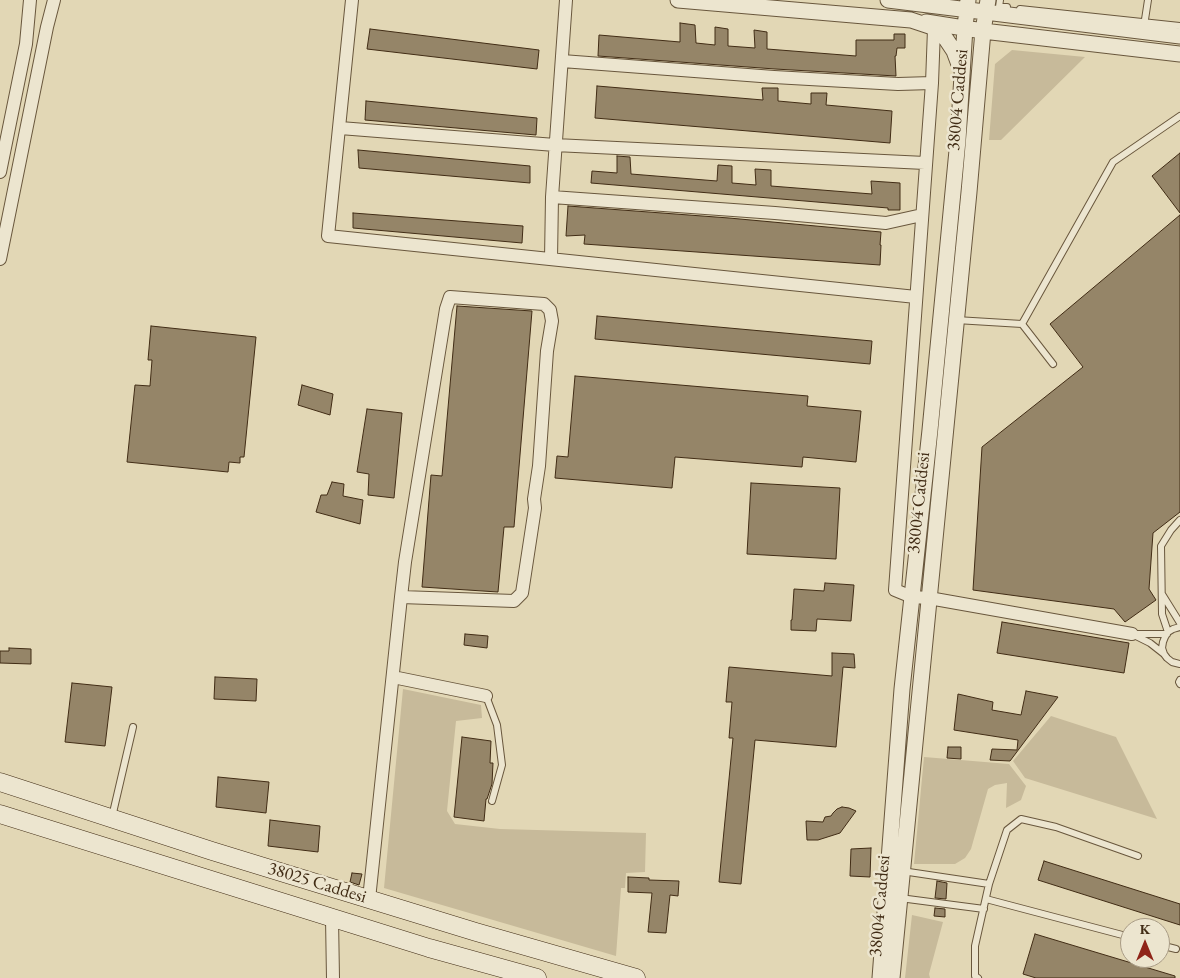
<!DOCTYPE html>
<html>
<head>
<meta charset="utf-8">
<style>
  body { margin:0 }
  #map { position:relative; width:1180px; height:978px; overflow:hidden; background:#e2d7b5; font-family:"EB Garamond",serif }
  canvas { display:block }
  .north { position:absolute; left:1120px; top:918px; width:50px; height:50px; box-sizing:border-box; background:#ece5cf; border:1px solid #a89b85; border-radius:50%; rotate:0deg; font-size:14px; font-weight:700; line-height:20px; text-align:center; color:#412c15 }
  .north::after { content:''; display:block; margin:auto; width:18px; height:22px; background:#8f2418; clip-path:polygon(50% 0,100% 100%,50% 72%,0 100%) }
</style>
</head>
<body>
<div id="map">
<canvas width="1180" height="978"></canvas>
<div class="north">K</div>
</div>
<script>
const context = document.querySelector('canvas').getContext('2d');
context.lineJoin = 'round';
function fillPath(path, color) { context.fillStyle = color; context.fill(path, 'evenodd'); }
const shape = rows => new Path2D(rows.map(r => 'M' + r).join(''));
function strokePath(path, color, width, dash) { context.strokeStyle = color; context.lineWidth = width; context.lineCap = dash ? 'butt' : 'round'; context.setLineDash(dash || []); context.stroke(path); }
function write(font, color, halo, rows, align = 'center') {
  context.font = font + ' "EB Garamond",serif'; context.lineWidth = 5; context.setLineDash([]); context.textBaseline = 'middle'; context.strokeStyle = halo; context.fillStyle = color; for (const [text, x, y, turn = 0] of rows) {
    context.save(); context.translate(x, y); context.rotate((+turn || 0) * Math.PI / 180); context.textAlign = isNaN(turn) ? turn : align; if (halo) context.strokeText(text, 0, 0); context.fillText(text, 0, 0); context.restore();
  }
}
fillPath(shape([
  [1012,50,1085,57,1001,140,989,140,995,64],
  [403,689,481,705,482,718,456,721,447,811,455,824,500,829,646,833,645,872,626,873,625,888,621,888,616,956,384,888],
  [1051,716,1116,737,1157,819,1025,778,1013,761],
  [924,757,1009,764,1026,786,1021,800,1006,808,1007,783,995,785,988,789,971,849,965,858,955,864,914,864],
  [912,915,943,922,929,974,930,978,905,978]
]), '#c7ba9a');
const building = shape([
  [680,23,695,25,696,43,715,45,715,27,728,29,728,46,755,48,754,30,767,32,767,49,856,56,856,40,894,40,894,34,905,34,905,48,897,48,896,56,895,56,896,76,775,69,598,56,599,35,680,42,680,23],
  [370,29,539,50,537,69,367,49,370,29],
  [597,86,763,100,762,88,778,88,778,101,811,104,811,93,827,93,826,105,892,111,890,143,595,118,597,86],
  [366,101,537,118,536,135,365,120,366,101],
  [358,150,530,166,530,183,359,168,358,150],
  [1180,153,1180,213,1152,176,1180,153],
  [617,156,630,157,631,174,717,181,718,165,732,166,732,183,756,185,755,169,771,170,771,186,872,194,871,181,900,183,900,210,888,210,888,208,591,183,592,171,617,173,617,156],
  [568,206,729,218,881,232,880,245,881,245,880,265,584,244,585,235,566,236,568,206],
  [353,213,523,226,522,243,353,228,353,213],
  [1180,215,1180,512,1153,533,1149,589,1156,600,1125,622,1114,609,973,590,982,447,1083,367,1050,324,1180,215],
  [457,306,532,311,514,527,504,527,498,592,422,587,431,475,442,476,457,306],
  [597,316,872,341,870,364,595,339,597,316],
  [151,326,256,337,244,457,240,457,240,463,229,462,228,472,127,462,135,385,150,386,152,360,148,360,151,326],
  [575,376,808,396,807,406,861,411,856,462,803,457,802,467,675,457,672,488,555,478,557,456,568,457,575,376],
  [302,385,333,394,330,415,298,405,302,385],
  [367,409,402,413,394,498,368,495,369,474,357,472,367,409],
  [332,482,344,484,343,496,363,500,360,524,316,512,321,495,327,495,332,482],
  [751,483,840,488,836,559,747,554,751,483],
  [825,583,854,585,851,621,817,619,816,631,791,630,791,620,792,620,794,589,824,591,825,583],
  [1002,622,1129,643,1124,673,997,653,1002,622],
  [465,634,488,636,487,648,464,645,465,634],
  [9,648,31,649,31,664,0,663,0,651,9,651,9,648],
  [832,653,854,654,855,668,843,667,836,747,755,740,741,884,719,882,733,738,729,738,732,702,726,702,729,667,832,676,832,653],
  [215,677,257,679,256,701,214,699,215,677],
  [72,683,112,687,105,746,65,742,72,683],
  [1026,691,1058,697,1010,761,990,760,992,749,1017,750,1018,740,954,730,958,694,993,702,992,710,1021,715,1026,691],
  [462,737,491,741,490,763,493,763,492,784,487,799,486,799,484,821,454,817,462,737],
  [948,747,961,747,961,759,947,758,948,747],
  [218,777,269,782,266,813,216,807,218,777],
  [842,807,849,808,856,811,840,833,818,840,807,840,806,821,823,822,825,817,831,816,833,813,837,809,842,807],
  [270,820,320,826,318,852,268,846,270,820],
  [871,848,870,877,850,876,851,849,871,848],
  [1044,861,1180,904,1180,925,1038,880,1044,861],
  [352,873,362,874,359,885,350,882,352,873],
  [628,877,649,878,649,880,679,881,678,896,670,895,666,933,648,932,652,893,628,892,628,877],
  [937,881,947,883,946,899,935,898,937,881],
  [935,908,945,909,945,917,934,916,935,908],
  [1035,934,1175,976,1175,978,1036,978,1023,974,1035,934]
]);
fillPath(building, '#958568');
strokePath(building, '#412c15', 1);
const service = shape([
  [1000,0,999,7,1007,7],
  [1020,9,1180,26],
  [1144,26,1148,0],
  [956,320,1022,324,1053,364],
  [1022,324,1113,162,1180,116],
  [1162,594,1180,623],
  [1180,627,1173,629,1168,632,1165,637,1163,642,1162,648,1164,654,1167,658,1172,662,1180,664],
  [1168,632,1162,614,1161,546,1171,530,1180,520],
  [1132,634,1150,643,1164,654],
  [1133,634,1167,634],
  [1180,680,1179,682,1180,684],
  [486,696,497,725,502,765,492,801],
  [112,817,133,727],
  [902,871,989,884],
  [900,898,984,909],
  [986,899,1130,937],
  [1160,945,1176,949],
  [978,978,975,976,975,946,989,884,1007,830,1021,819,1056,827,1138,856]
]);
const minor = shape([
  [352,0,328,236,916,297],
  [934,29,932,83,895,590,912,597,929,598,1132,634],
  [562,61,774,77,898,84,932,83],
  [340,128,555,145,925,163],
  [0,172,26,44,30,0],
  [552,197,775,213,886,223,922,215],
  [0,259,47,27,54,0],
  [551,259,552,197,566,0],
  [393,677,486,696],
  [369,899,401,597,405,562,446,309,450,297,544,304,550,310,552,321,547,351,539,466,534,499,535,508,522,593,514,601,401,597],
  [332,918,333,978]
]);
const tertiary = shape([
  [678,0,911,20,932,27,946,39,954,51,960,67],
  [888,0,1180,36],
  [926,22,983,31,1180,54],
  [880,978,902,689,930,430,958,140,965,27,968,0],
  [892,978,969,192,983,31,988,0]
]);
const secondary = shape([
  [0,782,212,851,476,932,636,978],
  [0,814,429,948,537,978]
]);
strokePath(service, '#69573d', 8);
strokePath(minor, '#69573d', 14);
strokePath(tertiary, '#69573d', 17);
strokePath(secondary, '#412c15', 19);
strokePath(service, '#ece5cf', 6);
strokePath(minor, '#ece5cf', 12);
strokePath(tertiary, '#ece5cf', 15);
strokePath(secondary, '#ece5cf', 18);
write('18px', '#412c15', '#ece5cf', [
  ["38004 Caddesi",958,100,-85],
  ["38004 Caddesi",919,503,-84],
  ["38025 Caddesi",317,883,17],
  ["38004 Caddesi",880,906,-85]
]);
</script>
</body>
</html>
